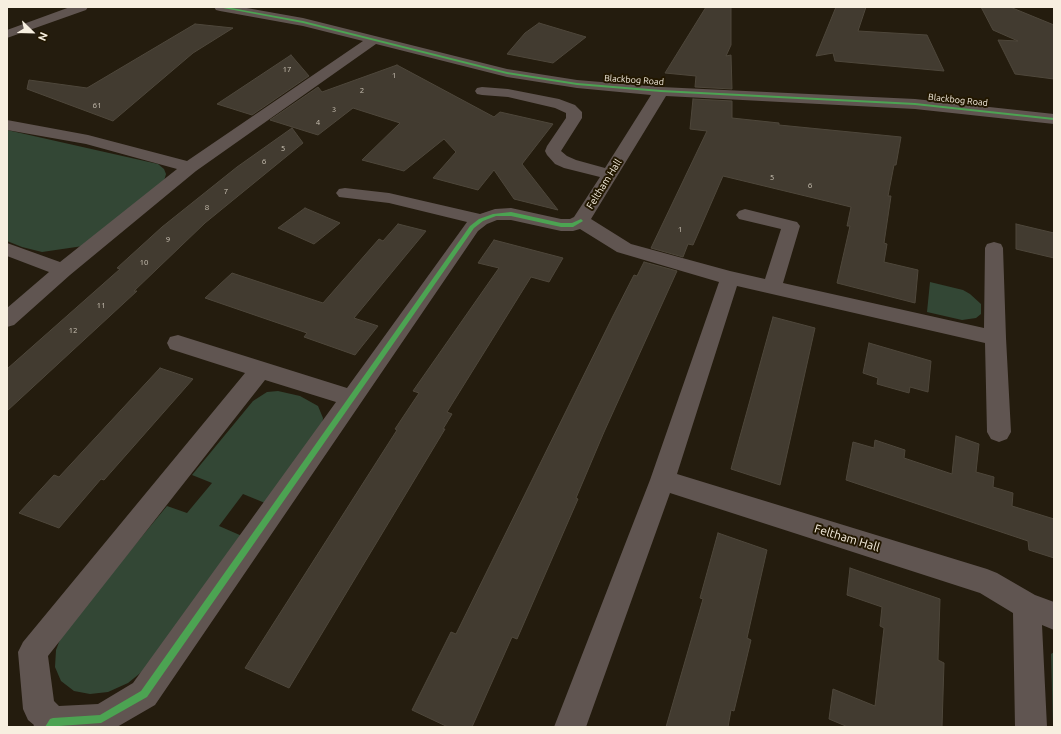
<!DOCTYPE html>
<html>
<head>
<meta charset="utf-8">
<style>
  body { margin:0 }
  #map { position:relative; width:1061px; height:734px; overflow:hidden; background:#241c0e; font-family:Ubuntu,sans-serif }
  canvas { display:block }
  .frame { position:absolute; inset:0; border:8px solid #f7efe0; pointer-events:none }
  .north { position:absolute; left:12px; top:12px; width:40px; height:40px; -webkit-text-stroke:3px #221700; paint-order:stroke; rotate:113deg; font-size:11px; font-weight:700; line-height:16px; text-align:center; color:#f7efe0 }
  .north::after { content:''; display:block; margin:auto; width:14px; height:18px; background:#f7efe0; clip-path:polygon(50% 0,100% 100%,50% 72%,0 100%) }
</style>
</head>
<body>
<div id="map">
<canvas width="1061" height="734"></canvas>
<div class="frame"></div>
<div class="north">N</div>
</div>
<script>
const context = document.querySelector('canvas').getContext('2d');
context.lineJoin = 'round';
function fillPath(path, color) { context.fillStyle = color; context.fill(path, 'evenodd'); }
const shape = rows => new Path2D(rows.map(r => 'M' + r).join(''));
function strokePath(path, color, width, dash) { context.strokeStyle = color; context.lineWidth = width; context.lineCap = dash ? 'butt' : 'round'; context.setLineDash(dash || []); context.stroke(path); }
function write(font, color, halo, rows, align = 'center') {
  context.font = font + ' Ubuntu,sans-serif'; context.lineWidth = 4; context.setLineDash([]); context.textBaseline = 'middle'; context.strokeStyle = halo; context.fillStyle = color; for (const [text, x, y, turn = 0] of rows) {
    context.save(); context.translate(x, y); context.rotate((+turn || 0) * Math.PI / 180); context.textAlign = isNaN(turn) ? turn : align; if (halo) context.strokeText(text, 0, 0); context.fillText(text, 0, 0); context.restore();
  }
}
fillPath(shape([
  [7,130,158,164,164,169,166,174,164,181,83,246,42,252,22,247,7,241],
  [930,282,963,290,970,294,981,304,981,314,976,318,962,320,927,312],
  [278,391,300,396,318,406,323,418,322,425,265,503,243,494,219,526,242,536,144,670,128,683,108,692,90,694,74,691,61,681,55,667,56,650,63,632,167,506,187,513,212,483,192,475,253,401,267,392],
  [1054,652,1054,727,1053,727,1051,654]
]), '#334735');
const building = shape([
  [706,7,731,7,731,45,726,56,731,55,732,89,695,87,696,76,665,73,706,7],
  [836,7,866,7,858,31,927,35,944,71,835,61,833,53,816,56,836,7],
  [981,7,1010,7,1054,25,1054,79,1015,74,998,40,1018,41,993,30,981,7],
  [539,23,586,37,553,63,507,54,525,33,539,23],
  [195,24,233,28,193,53,113,121,27,89,29,80,87,88,195,24],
  [291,55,309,76,252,115,217,104,291,55],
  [397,65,494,117,500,112,553,124,522,164,558,210,514,199,494,170,478,190,433,178,456,152,444,139,404,171,362,160,400,123,353,108,318,135,270,120,318,87,322,92,397,65],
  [693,99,732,101,732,118,779,123,779,125,901,137,896,165,894,165,888,196,891,196,884,243,887,244,884,262,918,270,915,303,837,283,850,226,847,226,851,207,723,176,693,245,688,244,683,257,651,248,707,131,690,129,693,99],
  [292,128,303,143,205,223,134,291,137,291,7,411,7,369,120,269,117,268,162,227,237,167,292,128],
  [305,208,340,223,314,244,278,228,305,208],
  [398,224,426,231,354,318,378,326,355,355,304,337,307,333,205,298,232,273,323,303,379,239,383,241,398,224],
  [1016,224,1054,233,1054,258,1016,249,1016,224],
  [494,240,563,258,549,282,531,277,447,412,452,414,443,429,445,429,289,688,245,668,397,430,395,429,419,393,413,391,499,268,478,263,494,240],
  [644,262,677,271,604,432,576,498,578,499,517,639,512,637,472,727,448,727,412,710,451,632,456,634,613,316,634,275,637,276,644,262],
  [773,317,815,328,780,485,731,469,773,317],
  [869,343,931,361,928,392,910,387,909,393,877,384,878,378,863,373,869,343],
  [160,368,193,379,104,480,101,479,59,528,19,513,54,475,59,477,160,368],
  [956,436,979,444,976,472,994,477,993,487,1013,493,1012,506,1054,519,1054,558,1029,550,1028,541,846,480,853,442,874,448,875,440,905,450,904,458,952,474,956,436],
  [718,533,767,550,747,638,751,640,734,711,731,710,728,727,666,727,703,599,700,598,718,533],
  [850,568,940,599,938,660,944,663,942,727,848,727,829,719,833,689,875,706,884,628,880,626,882,607,847,595,850,568]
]);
fillPath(building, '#423b30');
strokePath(building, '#4e473b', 1);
fillPath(shape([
  [70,7,88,7,86,10,7,38,7,30,70,7],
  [214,7,241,7,303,18,507,69,577,80,661,87,915,99,1054,114,1054,124,915,109,666,96,591,219,631,244,730,271,765,279,781,229,739,219,736,215,739,211,745,209,797,222,800,226,783,283,984,328,985,248,987,244,994,242,1001,244,1003,248,1006,338,1011,432,1007,439,999,442,991,439,987,432,985,343,737,286,677,474,987,569,997,573,1035,595,1054,602,1054,630,1042,625,1047,727,1015,727,1013,613,980,593,670,493,586,727,554,727,650,480,719,282,617,252,580,229,573,231,561,231,511,220,497,220,487,224,478,231,155,705,117,727,33,727,34,725,28,720,23,709,18,652,23,642,245,373,170,349,167,343,170,337,178,335,347,388,467,222,389,203,339,197,336,193,339,189,345,188,389,193,480,214,495,209,511,208,561,219,570,219,574,217,600,177,564,168,555,164,547,155,545,151,547,146,566,118,566,113,555,108,508,97,482,95,477,94,475,91,477,88,482,87,508,89,559,99,575,105,582,112,582,118,561,151,567,156,576,160,605,168,651,95,577,88,507,77,376,44,196,171,70,275,14,325,7,327,7,308,49,272,7,256,7,243,60,262,177,169,86,144,7,130,7,120,88,135,187,161,363,41,303,26,220,11,216,10,214,7],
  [265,380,336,402,133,683,98,704,59,706,54,701,48,656,265,380]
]), '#605551');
fillPath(shape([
  [218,7,226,7,303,21,507,72,577,83,661,90,915,103,1054,118,1054,120,915,105,661,92,577,85,507,74,303,23,218,7],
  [511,212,561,223,572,223,581,219,583,221,573,227,561,227,511,216,496,216,483,221,474,228,147,697,101,723,45,727,50,719,53,718,100,715,141,691,470,226,479,219,493,214,511,212]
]), '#4ca352');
write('8px', '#cac2b4', null, [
  ["17",287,69],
  ["1",394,75],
  ["2",362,90],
  ["61",97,105],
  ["3",334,109],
  ["4",318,122],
  ["5",283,148],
  ["6",264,161],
  ["5",772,177],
  ["6",810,185],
  ["7",226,191],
  ["8",207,207],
  ["1",680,229],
  ["9",168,239],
  ["10",144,262],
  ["11",101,305],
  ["12",73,330]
]);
write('9px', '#f7efe0', '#221700', [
  ["Blackbog Road",634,80,4],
  ["Blackbog Road",958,100,6]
]);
write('10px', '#f7efe0', '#221700', [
  ["Feltham Hall",604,184,-58]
]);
write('12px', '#f7efe0', '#221700', [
  ["Feltham Hall",847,538,17]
]);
</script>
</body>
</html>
